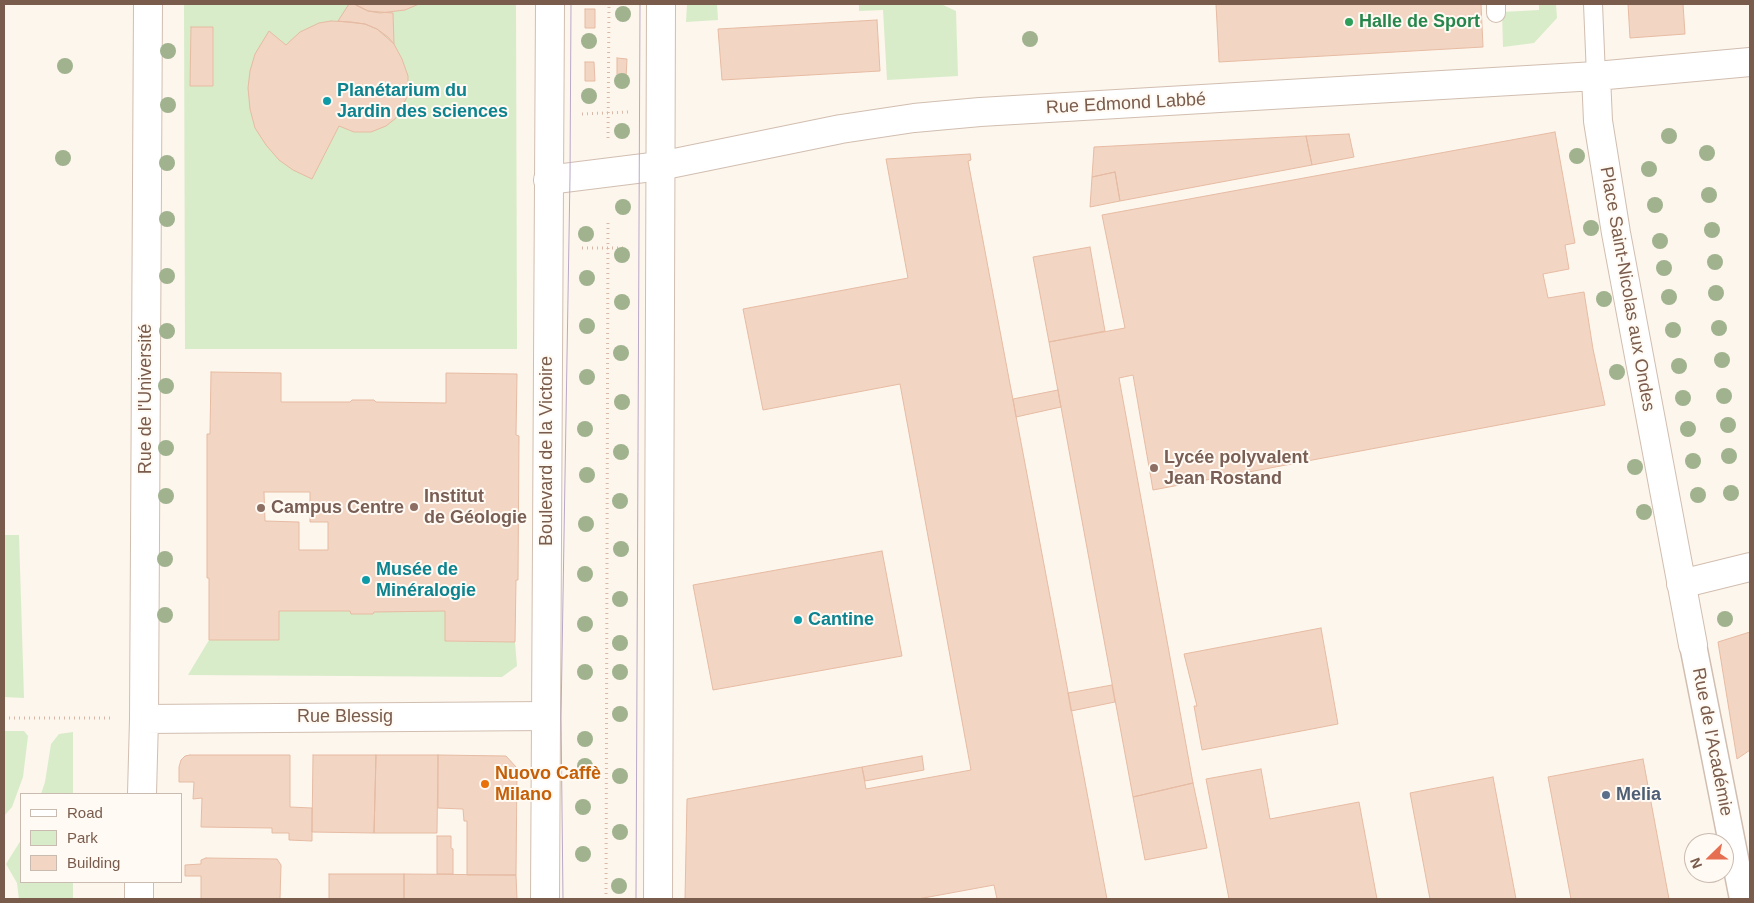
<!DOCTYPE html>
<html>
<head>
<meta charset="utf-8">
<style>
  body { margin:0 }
  #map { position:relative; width:1754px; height:903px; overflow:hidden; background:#fdf6ec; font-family:Helvetica,sans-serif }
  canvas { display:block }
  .frame { position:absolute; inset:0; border:5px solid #7a5c4d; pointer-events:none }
  .legend { position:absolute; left:20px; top:793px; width:162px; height:90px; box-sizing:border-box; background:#fffaf3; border:1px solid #cabbb1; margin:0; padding:6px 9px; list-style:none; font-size:15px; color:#7a5c4d }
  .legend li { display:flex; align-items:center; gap:10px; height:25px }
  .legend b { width:25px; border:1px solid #cabbb1 }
  .north { position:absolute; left:1684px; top:833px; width:50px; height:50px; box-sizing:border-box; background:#fffaf3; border:1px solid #cabbb1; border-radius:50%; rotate:248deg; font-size:14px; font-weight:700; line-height:20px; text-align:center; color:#7a5c4d }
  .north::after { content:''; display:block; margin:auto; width:18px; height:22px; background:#e76f51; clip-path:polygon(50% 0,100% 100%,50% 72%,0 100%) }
</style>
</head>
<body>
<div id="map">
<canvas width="1754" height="903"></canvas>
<div class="frame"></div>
<ul class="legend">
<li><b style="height:6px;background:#fff"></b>Road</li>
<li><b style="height:14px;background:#d8ecc9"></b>Park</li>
<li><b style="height:14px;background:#f3d5c3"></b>Building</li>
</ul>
<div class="north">N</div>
</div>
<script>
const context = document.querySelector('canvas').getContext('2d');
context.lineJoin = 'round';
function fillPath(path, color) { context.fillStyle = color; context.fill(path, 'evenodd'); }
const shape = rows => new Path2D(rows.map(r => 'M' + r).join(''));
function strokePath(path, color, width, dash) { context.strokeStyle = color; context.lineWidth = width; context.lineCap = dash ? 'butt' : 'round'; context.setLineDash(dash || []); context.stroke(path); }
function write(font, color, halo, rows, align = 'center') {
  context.font = font + ' Helvetica,sans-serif'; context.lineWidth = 4; context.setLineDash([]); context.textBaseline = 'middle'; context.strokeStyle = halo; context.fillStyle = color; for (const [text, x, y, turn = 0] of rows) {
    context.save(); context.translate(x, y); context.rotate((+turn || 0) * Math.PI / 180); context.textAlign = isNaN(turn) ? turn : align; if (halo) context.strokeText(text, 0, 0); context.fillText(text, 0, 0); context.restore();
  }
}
fillPath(shape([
  [184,4,516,4,517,349,185,349],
  [687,4,717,4,718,20,686,22],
  [859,4,941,4,956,11,958,76,887,80,883,10,859,11],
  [1539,4,1556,4,1557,18,1534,43,1503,47,1502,12,1539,10],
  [4,535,19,535,24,698,4,697],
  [279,611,445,611,445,641,515,642,517,666,502,677,188,675,209,640,279,640],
  [4,731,24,731,28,736,23,777,12,807,4,816],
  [73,732,73,794,41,794,45,782,51,744,59,734],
  [21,840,21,882,73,882,73,899,19,899,17,883,6,864]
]), '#d8ecc9');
const building = shape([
  [349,4,354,4,368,11,393,13,394,44,377,29,365,24,338,21,349,4],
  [354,4,419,4,405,10,380,13,368,11,354,4],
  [1216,4,1481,4,1483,47,1219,62,1216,4],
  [1628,4,1683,4,1685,34,1630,38,1628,4],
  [585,9,595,9,595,28,585,28,585,9],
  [877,20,880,71,722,80,718,29,877,20],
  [331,21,351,22,365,24,377,29,388,37,394,44,402,59,408,76,408,95,396,118,386,126,371,132,354,132,339,126,312,179,293,170,279,160,266,145,255,128,250,109,248,88,250,71,255,54,269,31,286,45,300,32,319,23,331,21],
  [191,27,213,27,213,86,190,86,191,27],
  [617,58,627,59,626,78,617,78,617,58],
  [585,62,594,62,595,81,585,81,585,62],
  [1555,132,1575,243,1565,245,1569,269,1543,274,1548,298,1584,292,1593,349,1605,405,1153,490,1133,375,1119,378,1193,783,1133,797,1049,342,1125,328,1102,215,1555,132],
  [1349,134,1354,157,1312,165,1306,136,1349,134],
  [1306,136,1312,165,1120,201,1115,172,1092,177,1094,147,1306,136],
  [970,154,971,160,968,161,1107,899,997,899,994,885,918,899,685,899,687,799,862,767,866,789,971,770,900,384,763,410,743,309,908,278,886,159,970,154],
  [1115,172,1120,201,1090,207,1092,177,1115,172],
  [1090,247,1105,331,1049,342,1033,257,1090,247],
  [211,372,281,373,281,402,350,402,352,400,374,400,376,402,446,403,446,373,517,374,516,435,519,436,518,580,516,580,515,642,445,641,445,611,374,612,373,614,351,614,350,611,279,611,279,640,209,640,209,578,207,578,207,434,210,434,211,372],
  [264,492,310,492,310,522,328,522,328,550,299,550,299,522,265,521,264,492],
  [1058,390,1061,407,1016,417,1013,399,1058,390],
  [882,551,902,656,713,690,693,585,882,551],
  [1321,628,1338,724,1202,750,1194,706,1197,706,1184,654,1321,628],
  [1750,632,1750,750,1737,759,1718,642,1750,632],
  [1112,685,1115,702,1071,711,1068,693,1112,685],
  [190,755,290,755,290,807,312,808,312,841,289,840,289,833,272,833,272,828,201,827,202,798,193,799,194,782,179,782,179,767,181,760,185,756,190,755],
  [313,755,376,755,374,833,312,832,313,755],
  [376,755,438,755,437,833,374,833,376,755],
  [438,755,506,756,517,768,516,875,467,875,467,821,464,821,463,809,438,808,438,755],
  [922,756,924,770,865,781,862,767,922,756],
  [1643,759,1669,899,1571,899,1548,777,1643,759],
  [1261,769,1270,819,1359,802,1377,899,1229,899,1206,779,1261,769],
  [1493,777,1516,899,1430,899,1410,793,1493,777],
  [1193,783,1207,848,1145,860,1133,797,1193,783],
  [437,836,451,836,451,848,453,849,453,874,437,874,437,836],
  [206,858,277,859,281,865,280,899,201,899,201,876,185,876,185,865,201,864,201,860,206,858],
  [329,874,404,874,404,899,329,899,329,874],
  [404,874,516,875,517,899,404,899,404,874]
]);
fillPath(building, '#f3d5c3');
strokePath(building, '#e6bba3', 1);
const service = shape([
  [1496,4,1496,13],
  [1593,4,1596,76]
]);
const pedestrian = shape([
  [1693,645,1743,899]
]);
const minor = shape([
  [1596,76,1598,121,1616,233,1693,645],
  [548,180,660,166,841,129,914,118,980,112,1596,76,1750,62],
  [1681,584,1750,567],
  [144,719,546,716],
  [142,794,144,719,148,4],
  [139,899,139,882]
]);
const tertiary = shape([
  [545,899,550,4],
  [658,899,661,4]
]);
strokePath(service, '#d1beb0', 20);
strokePath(pedestrian, '#d1beb0', 29);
strokePath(minor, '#d1beb0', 30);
strokePath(tertiary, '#d1beb0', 30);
strokePath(shape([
  [582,114,628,112],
  [608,138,609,4],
  [582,248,626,248],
  [4,718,111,718],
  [606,899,608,219]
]), '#d9b8a5', 3, [1, 4]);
strokePath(service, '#fff', 18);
strokePath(pedestrian, '#fff', 26);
strokePath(minor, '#fff', 28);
strokePath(tertiary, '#fff', 28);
strokePath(shape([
  [563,899,561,717,570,177,571,4],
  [636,899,640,4]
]), '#b9a8c9', 1);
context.fillStyle = '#a0b28e';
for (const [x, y] of [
  [623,14],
  [1030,39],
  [589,41],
  [168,51],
  [65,66],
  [622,81],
  [589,96],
  [168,105],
  [622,131],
  [1669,136],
  [1707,153],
  [1577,156],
  [63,158],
  [167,163],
  [1649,169],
  [1709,195],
  [1655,205],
  [623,207],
  [167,219],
  [1591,228],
  [1712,230],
  [586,234],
  [1660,241],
  [622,255],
  [1715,262],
  [1664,268],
  [167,276],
  [587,278],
  [1716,293],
  [1669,297],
  [1604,299],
  [622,302],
  [587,326],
  [1719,328],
  [1673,330],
  [167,331],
  [621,353],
  [1722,360],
  [1679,366],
  [1617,372],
  [587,377],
  [166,386],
  [1724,396],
  [1683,398],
  [622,402],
  [1728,425],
  [585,429],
  [1688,429],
  [166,448],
  [621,452],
  [1729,456],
  [1693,461],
  [1635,467],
  [587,475],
  [1731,493],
  [1698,495],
  [166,496],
  [620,501],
  [1644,512],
  [586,524],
  [621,549],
  [165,559],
  [585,574],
  [620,599],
  [165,615],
  [1725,619],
  [585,624],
  [620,643],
  [585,672],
  [620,672],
  [620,714],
  [585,739],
  [585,766],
  [620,776],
  [583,807],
  [620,832],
  [583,854],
  [619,886]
]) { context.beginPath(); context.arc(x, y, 8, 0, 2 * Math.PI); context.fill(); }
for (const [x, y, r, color] of [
  [1349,22,5,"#2e9e5b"],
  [327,101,5,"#0f9aa8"],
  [1154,468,5,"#8d6e63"],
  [414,507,5,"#8d6e63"],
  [261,508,5,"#8d6e63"],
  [366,580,5,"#0f9aa8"],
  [798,620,5,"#0f9aa8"],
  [485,784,5,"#e8710a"],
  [1606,795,5,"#5c6f8a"]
]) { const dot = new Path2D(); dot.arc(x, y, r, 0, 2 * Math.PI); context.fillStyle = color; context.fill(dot); strokePath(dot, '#fffaf3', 2); }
write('bold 18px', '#27864d', '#fffaf3', [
  ["Halle de Sport",1359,22]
], 'left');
write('bold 18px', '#0d838f', '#fffaf3', [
  ["Planétarium du",337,91],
  ["Jardin des sciences",337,112],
  ["Musée de",376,570],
  ["Minéralogie",376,591],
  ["Cantine",808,620]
], 'left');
write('18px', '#7a5c4d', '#fffaf3', [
  ["Rue Edmond Labbé",1126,104,-3],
  ["Place Saint-Nicolas aux Ondes",1627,289,80],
  ["Rue de l'Université",146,399,-90],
  ["Boulevard de la Victoire",547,451,-90],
  ["Rue Blessig",345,717],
  ["Rue de l'Académie",1712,742,79]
]);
write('bold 18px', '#785e54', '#fffaf3', [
  ["Lycée polyvalent",1164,458],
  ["Jean Rostand",1164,479],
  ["Institut",424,497],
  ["de Géologie",424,518],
  ["Campus Centre",271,508]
], 'left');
write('bold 18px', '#c56008', '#fffaf3', [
  ["Nuovo Caffè",495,774],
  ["Milano",495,795]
], 'left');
write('bold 18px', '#4e5e75', '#fffaf3', [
  ["Melia",1616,795]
], 'left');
</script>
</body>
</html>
